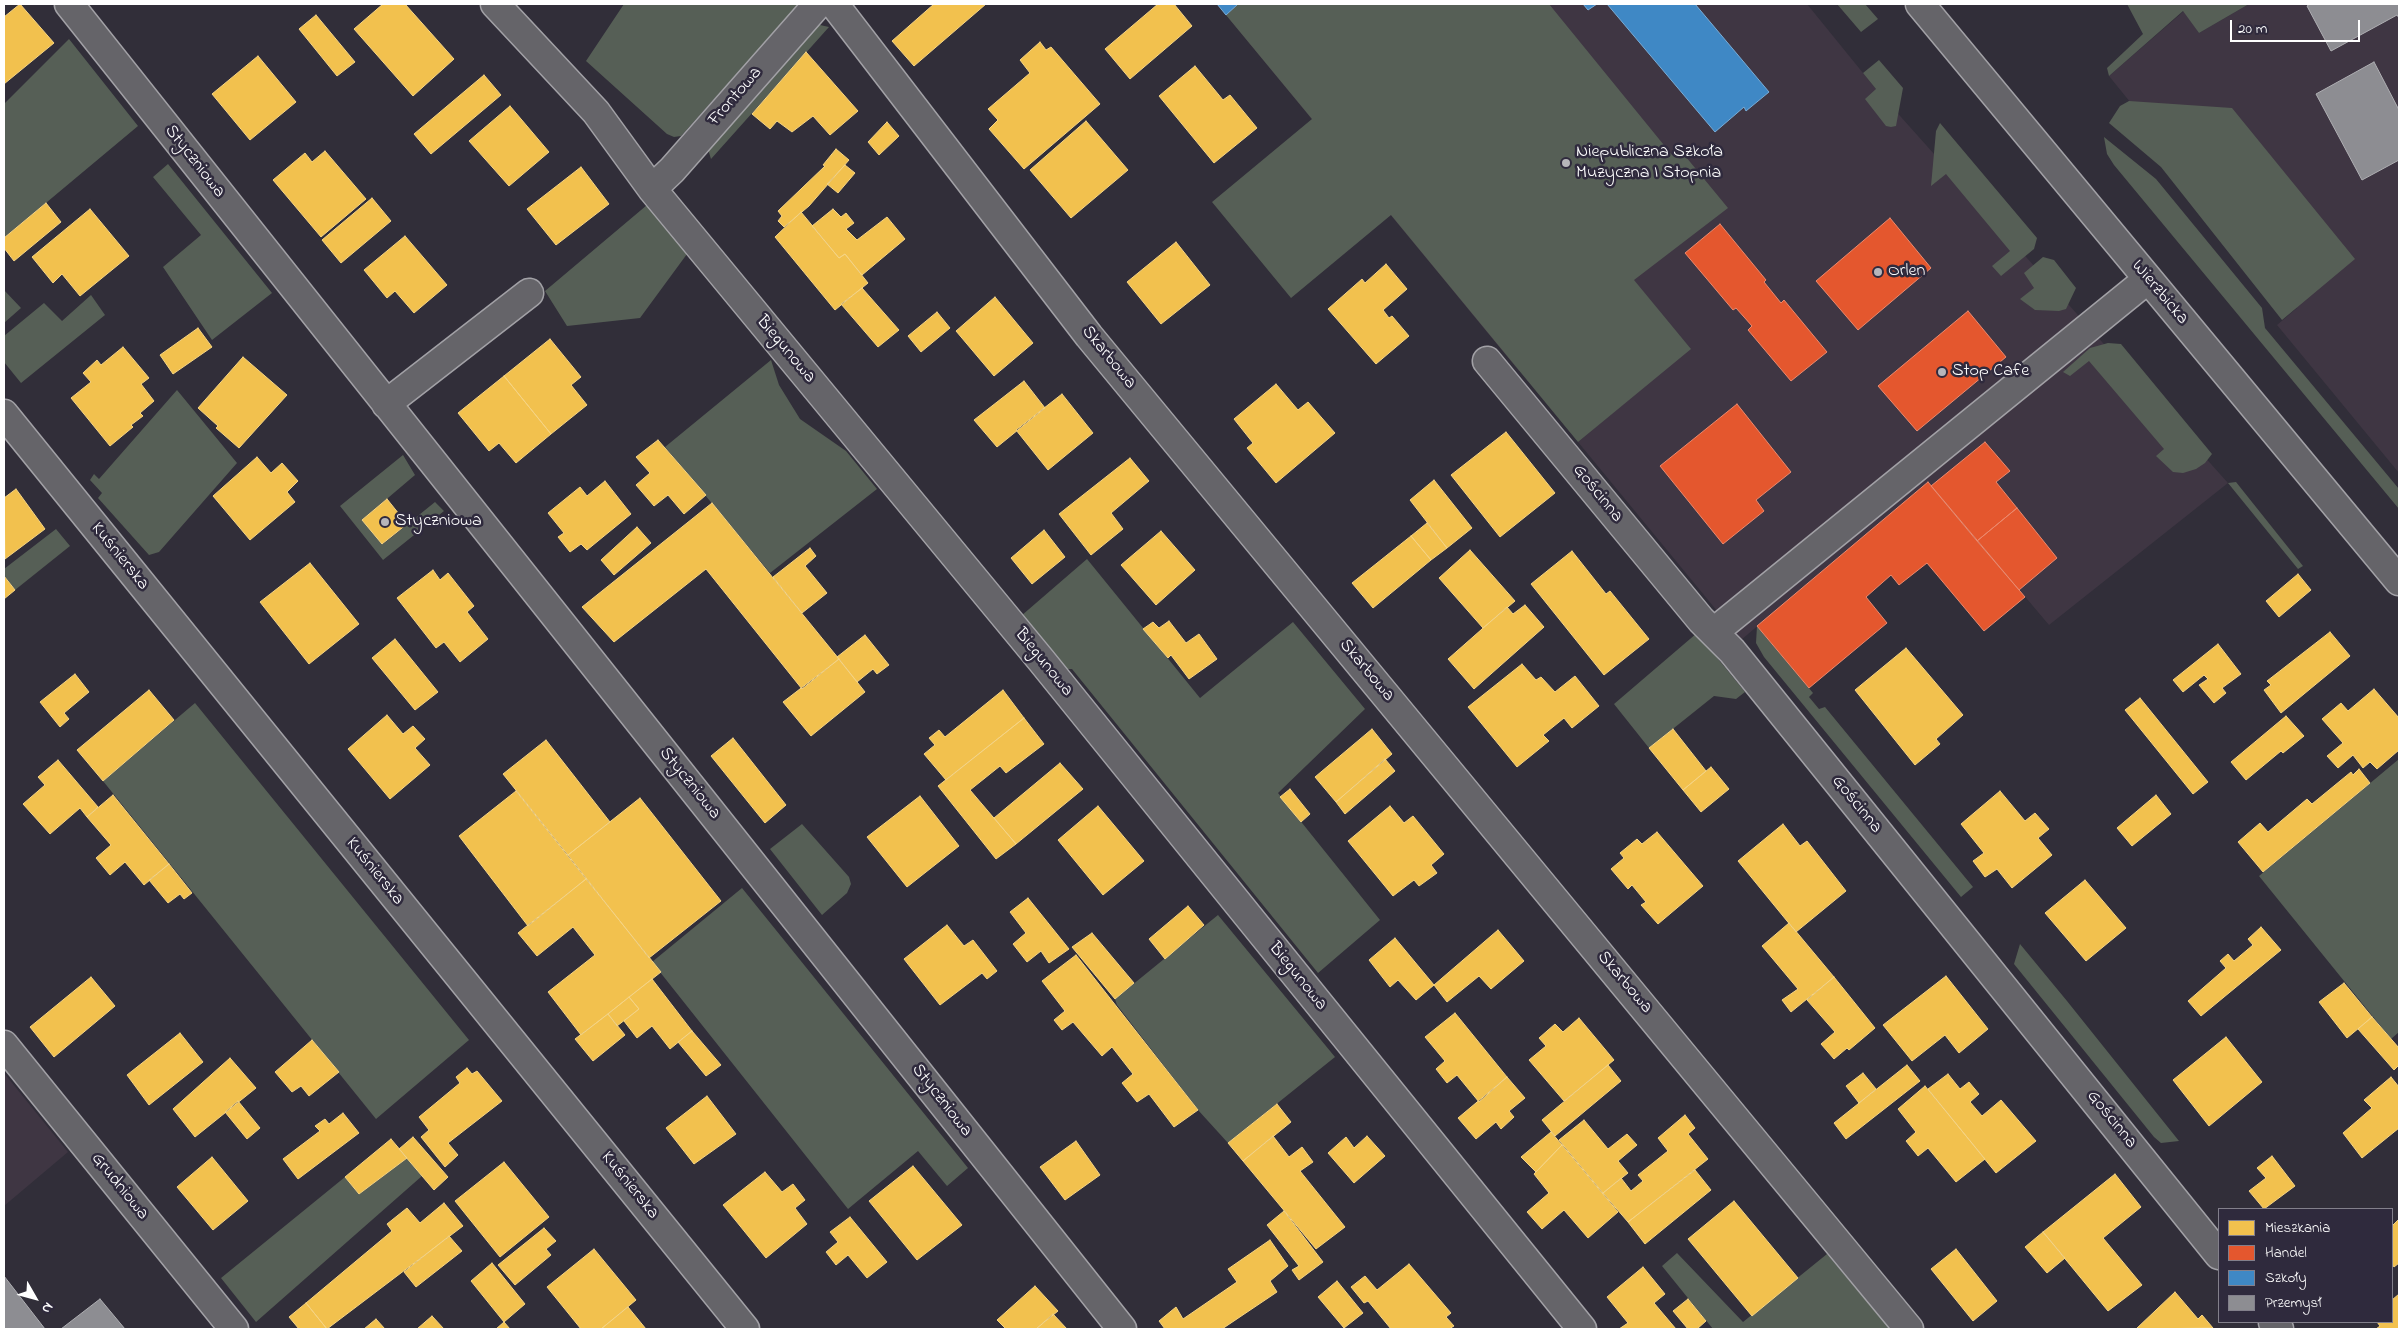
<!DOCTYPE html>
<html>
<head>
<meta charset="utf-8">
<style>
  body { margin:0 }
  #map { position:relative; width:2403px; height:1333px; overflow:hidden; background:#312e39; font-family:"Indie Flower",sans-serif }
  canvas { display:block }
  .frame { position:absolute; inset:0; border:5px solid #fff; pointer-events:none }
  .legend { position:absolute; left:2218px; top:1208px; width:175px; height:115px; box-sizing:border-box; background:#2f2a3d; border:1px solid #827f8b; margin:0; padding:6px 9px; list-style:none; font-size:15px; color:#fff }
  .legend li { display:flex; align-items:center; gap:10px; height:25px }
  .legend b { width:25px; border:1px solid #827f8b }
  .north { position:absolute; left:10px; top:1273px; width:50px; height:50px; -webkit-text-stroke:4px #2f2a3d; paint-order:stroke; rotate:128deg; font-size:14px; font-weight:700; line-height:20px; text-align:center; color:#fff }
  .north::after { content:''; display:block; margin:auto; width:18px; height:22px; background:#fff; clip-path:polygon(50% 0,100% 100%,50% 72%,0 100%) }
  .scale { position:absolute; left:2230px; top:20px; width:130px; height:22px; box-sizing:border-box; border:2px solid #fff; border-top:0; padding-left:6px; font-size:15px; line-height:18px; white-space:nowrap; color:#fff; -webkit-text-stroke:4px #2f2a3d; paint-order:stroke }
</style>
</head>
<body>
<div id="map">
<canvas width="2403" height="1333"></canvas>
<div class="frame"></div>
<ul class="legend">
<li><b style="height:14px;background:#f2c14e"></b>Mieszkania</li>
<li><b style="height:14px;background:#e4572e"></b>Handel</li>
<li><b style="height:14px;background:#3f88c5"></b>Szkoły</li>
<li><b style="height:14px;background:#8d8d92"></b>Przemysł</li>
</ul>
<div class="north">N</div>
<div class="scale">20 m</div>
</div>
<script>
const context = document.querySelector('canvas').getContext('2d');
context.lineJoin = 'round';
function fillPath(path, color) { context.fillStyle = color; context.fill(path, 'evenodd'); }
const shape = rows => new Path2D(rows.map(r => 'M' + r).join(''));
function strokePath(path, color, width, dash) { context.strokeStyle = color; context.lineWidth = width; context.lineCap = dash ? 'butt' : 'round'; context.setLineDash(dash || []); context.stroke(path); }
function write(font, color, halo, rows, align = 'center') {
  context.font = font + ' "Indie Flower",sans-serif'; context.lineWidth = 5; context.setLineDash([]); context.textBaseline = 'middle'; context.strokeStyle = halo; context.fillStyle = color; for (const [text, x, y, turn = 0] of rows) {
    context.save(); context.translate(x, y); context.rotate((+turn || 0) * Math.PI / 180); context.textAlign = isNaN(turn) ? turn : align; if (halo) context.strokeText(text, 0, 0); context.fillText(text, 0, 0); context.restore();
  }
}
fillPath(shape([
  [1217,4,1807,4,1876,89,2228,483,2049,625,1928,482,1741,640,1578,442,1690,348,1633,280,1519,371],
  [2249,4,2399,4,2399,473,2277,325,2297,308,2109,76,2184,11,2199,33],
  [4,1073,68,1152,4,1206]
]), '#3f3643');
fillPath(shape([
  [624,4,799,4,681,136,674,137,667,134,586,61],
  [1238,4,1549,4,1672,155,1686,157,1728,208,1634,280,1691,349,1578,442,1391,215,1291,298,1212,202,1312,119,1226,15],
  [1837,4,1865,4,1878,19,1861,32],
  [2127,4,2249,4,2199,33,2183,11,2109,76,2107,68,2143,34],
  [820,25,829,27,711,159,707,146,806,31],
  [69,39,138,126,4,238,4,104],
  [1879,60,1903,88,1896,126,1891,127,1886,126,1865,99,1876,89,1863,73],
  [2129,101,2232,108,2355,259,2282,320,2161,167,2109,123,2120,106],
  [1940,123,2037,238,2034,249,2001,276,1992,266,2010,251,1946,174,1931,186,1936,131],
  [2104,137,2156,179,2262,308,2265,328,2399,489,2399,509,2114,165,2107,154],
  [168,164,272,293,212,340,163,267,201,235,153,177],
  [647,205,687,254,640,318,567,326,545,291],
  [2043,257,2054,260,2076,288,2066,309,2059,311,2035,310,2020,299,2034,288,2024,273],
  [4,290,21,308,4,323],
  [91,295,105,315,21,383,4,362,4,336,44,303,62,321],
  [2108,343,2121,344,2212,454,2205,463,2196,469,2183,473,2173,472,2156,456,2164,449,2089,361,2070,376,2063,372,2090,348],
  [771,360,779,385,800,419,846,451,877,489,770,573,665,447],
  [177,390,237,463,159,552,149,555,98,498,102,493,90,480,94,474,99,479],
  [403,455,415,475,362,520,383,544,435,502,444,511,383,560,340,506],
  [2236,482,2303,566,2298,569,2228,483],
  [56,529,70,546,15,590,4,576,4,569],
  [1087,559,1200,698,1293,622,1365,709,1278,793,1380,920,1318,973,1072,669,1062,669,1021,616],
  [1757,626,1813,693,1809,697,1819,709,1825,707,1973,887,1961,897,1764,657,1756,643],
  [1697,633,1745,692,1736,699,1714,696,1649,748,1614,704],
  [195,703,469,1040,376,1119,103,781],
  [2399,759,2399,1032,2391,1039,2259,876],
  [802,824,849,877,851,884,847,893,822,915,770,849],
  [742,888,968,1168,947,1186,918,1151,848,1209,652,962],
  [1218,915,1335,1057,1228,1143,1198,1110,1117,1005,1115,999],
  [2020,944,2067,1001,2179,1141,2161,1143,2154,1137,2014,964],
  [407,1158,422,1176,256,1322,221,1278,345,1177,359,1194],
  [1677,1253,1743,1322,1827,1254,1890,1329,1713,1329,1662,1266]
]), '#565f56');
const homes = shape([
  [20,4,54,43,4,84,4,17,20,4],
  [383,4,405,4,454,59,413,96,354,29,383,4],
  [934,4,986,4,914,66,892,41,934,4],
  [1158,4,1174,4,1192,26,1130,79,1105,49,1158,4],
  [316,15,355,62,337,76,299,29,316,15],
  [1040,42,1046,50,1051,47,1100,104,1024,169,989,129,998,120,988,109,1030,73,1020,60,1040,42],
  [806,52,858,111,830,135,813,116,792,132,777,121,770,129,752,114,806,52],
  [258,56,296,102,250,140,212,94,258,56],
  [1195,66,1223,100,1230,95,1257,128,1214,163,1159,96,1195,66],
  [484,75,501,95,431,154,414,134,484,75],
  [510,106,549,152,509,186,469,141,510,106],
  [1086,121,1128,170,1071,218,1030,170,1086,121],
  [887,122,899,136,879,155,868,142,887,122],
  [836,149,849,160,809,206,784,227,778,221,782,216,778,211,825,166,823,165,836,149],
  [325,151,366,199,321,237,273,180,305,153,312,162,325,151],
  [845,165,855,173,838,193,827,184,845,165],
  [581,167,609,204,556,245,527,209,581,167],
  [372,198,391,221,341,263,322,240,372,198],
  [46,203,61,222,14,261,4,248,4,238,46,203],
  [90,209,129,256,80,296,62,274,53,283,32,257,90,209],
  [833,209,841,217,846,213,854,223,846,229,857,240,887,217,905,239,862,275,845,254,839,258,812,226,833,209],
  [801,212,839,258,845,254,868,283,835,310,775,237,801,212],
  [405,236,447,285,414,313,395,291,387,298,364,270,405,236],
  [1176,242,1210,285,1161,324,1127,282,1176,242],
  [1386,264,1407,289,1383,310,1389,318,1392,316,1409,336,1376,364,1328,309,1362,279,1365,283,1386,264],
  [862,288,899,330,878,347,841,304,862,288],
  [995,297,1033,343,994,376,956,331,995,297],
  [937,312,950,328,921,352,908,336,937,312],
  [198,328,212,347,173,374,160,355,198,328],
  [550,339,581,377,571,385,587,405,551,434,504,376,550,339],
  [123,347,149,378,141,384,154,401,140,413,143,416,131,425,133,427,110,446,71,398,91,382,83,373,97,360,101,365,123,347],
  [243,357,287,395,239,448,216,428,218,426,198,408,243,357],
  [504,376,551,434,516,463,499,443,489,451,458,413,504,376],
  [1024,381,1045,408,997,447,974,420,1024,381],
  [1276,384,1298,410,1308,402,1335,433,1276,483,1247,448,1253,443,1234,419,1276,384],
  [1062,394,1093,433,1048,470,1016,430,1062,394],
  [1506,432,1555,493,1500,537,1451,475,1506,432],
  [658,440,706,495,684,514,668,495,654,506,636,485,650,473,636,457,658,440],
  [257,457,271,473,282,463,298,481,287,492,295,502,250,540,213,496,257,457],
  [1130,458,1149,481,1111,513,1123,529,1091,555,1059,514,1130,458],
  [1434,480,1472,528,1447,548,1410,500,1434,480],
  [605,481,631,514,587,550,581,544,570,552,558,537,564,533,548,513,580,487,587,496,605,481],
  [16,489,45,529,5,559,4,498,16,489],
  [387,499,407,524,382,544,362,520,387,499],
  [712,503,839,659,802,689,706,569,614,642,582,607,712,503],
  [1427,523,1447,548,1431,560,1411,536,1427,523],
  [637,527,651,543,614,575,601,560,637,527],
  [1044,530,1065,557,1032,584,1011,558,1044,530],
  [1161,531,1195,570,1156,605,1121,565,1161,531],
  [1411,536,1431,560,1373,608,1352,583,1411,536],
  [810,548,816,556,805,566,827,593,802,613,773,577,810,548],
  [1470,550,1515,601,1483,628,1439,578,1470,550],
  [1572,551,1606,594,1610,591,1649,639,1604,675,1531,584,1572,551],
  [310,563,359,624,309,664,260,602,310,563],
  [433,570,440,580,448,573,474,606,467,612,488,639,460,662,444,642,436,648,397,598,433,570],
  [2298,574,2311,590,2279,617,2266,601,2298,574],
  [4,576,15,590,4,599,4,576],
  [1525,605,1544,627,1474,689,1448,659,1507,607,1513,614,1525,605],
  [1169,621,1186,643,1199,634,1217,659,1189,679,1171,655,1168,658,1143,629,1153,622,1159,628,1169,621],
  [2330,632,2350,656,2281,713,2264,690,2271,685,2267,681,2330,632],
  [865,635,889,665,877,674,873,669,857,682,837,657,865,635],
  [395,639,438,692,415,710,372,658,395,639],
  [2218,644,2241,674,2222,688,2226,693,2214,703,2199,685,2208,679,2204,675,2183,692,2173,680,2218,644],
  [1906,648,1963,715,1936,739,1940,744,1915,765,1855,690,1906,648],
  [839,659,865,692,811,736,783,702,839,659],
  [1522,664,1536,680,1541,677,1555,692,1575,676,1599,706,1572,728,1564,718,1543,735,1549,741,1517,767,1468,707,1522,664],
  [75,674,89,692,64,713,69,719,60,727,40,702,75,674],
  [2374,689,2399,718,2399,750,2377,769,2370,762,2363,768,2353,755,2338,768,2327,756,2343,743,2322,719,2341,703,2348,711,2374,689],
  [149,690,174,720,103,781,77,750,149,690],
  [1003,690,1024,718,946,780,924,754,935,745,929,738,939,730,945,737,1003,690],
  [2140,698,2208,782,2193,794,2125,710,2140,698],
  [387,715,403,734,413,726,425,739,415,748,430,765,390,799,348,749,387,715],
  [2286,716,2304,736,2283,753,2281,751,2246,780,2231,762,2286,716],
  [1024,718,1044,744,1006,773,1000,766,970,790,1016,844,996,859,938,786,1024,718],
  [1372,729,1392,754,1336,802,1315,777,1372,729],
  [1673,729,1706,771,1683,790,1649,748,1673,729],
  [733,738,786,805,765,823,711,756,733,738],
  [546,740,610,822,568,855,503,774,546,740],
  [1385,759,1395,771,1345,814,1336,802,1385,759],
  [58,760,98,807,87,817,80,808,50,834,23,804,45,785,38,777,58,760],
  [1060,763,1083,789,1016,844,994,818,1060,763],
  [1711,767,1729,789,1701,812,1683,790,1711,767],
  [2359,769,2370,783,2263,872,2238,842,2260,823,2268,832,2307,799,2312,804,2351,772,2353,775,2359,769],
  [1290,789,1310,814,1301,822,1280,797,1290,789],
  [516,791,586,879,528,926,459,836,516,791],
  [2000,791,2025,821,2035,813,2049,829,2038,838,2052,855,2012,888,1997,869,1985,877,1973,861,1984,853,1961,824,2000,791],
  [113,795,169,864,144,885,125,862,110,875,96,858,111,845,87,817,113,795],
  [2156,795,2171,814,2132,846,2117,828,2156,795],
  [920,796,959,846,907,887,867,837,920,796],
  [640,798,721,901,649,958,568,855,640,798],
  [1098,806,1144,861,1103,895,1058,840,1098,806],
  [1390,806,1404,823,1413,816,1444,854,1431,865,1437,873,1419,886,1414,880,1393,896,1348,841,1390,806],
  [1783,824,1800,846,1807,841,1846,891,1796,932,1738,861,1783,824],
  [1657,832,1703,886,1658,924,1641,905,1646,902,1632,885,1628,889,1611,869,1624,858,1620,853,1637,839,1642,844,1657,832],
  [169,864,192,893,184,899,180,894,168,903,149,880,169,864],
  [586,879,661,972,581,1035,548,992,595,955,573,927,537,956,518,933,586,879],
  [2085,880,2126,928,2086,961,2045,913,2085,880],
  [1028,898,1069,949,1049,963,1041,951,1027,962,1013,944,1026,933,1010,912,1028,898],
  [1188,906,1204,925,1165,959,1149,939,1188,906],
  [1789,923,1834,977,1791,1012,1782,1000,1798,989,1762,946,1789,923],
  [947,925,964,946,973,940,997,971,987,979,982,973,940,1005,904,959,947,925],
  [2261,927,2281,950,2201,1016,2188,1001,2226,968,2220,961,2228,954,2234,961,2253,945,2248,939,2261,927],
  [1498,930,1524,961,1491,989,1479,976,1447,1002,1434,985,1498,930],
  [1092,933,1134,983,1115,999,1072,947,1092,933],
  [1395,938,1434,985,1416,1000,1398,980,1390,987,1369,960,1395,938],
  [1076,955,1198,1110,1174,1127,1149,1094,1137,1102,1122,1083,1133,1074,1112,1047,1102,1056,1073,1022,1062,1030,1054,1020,1065,1011,1042,981,1076,955],
  [1946,976,1988,1029,1959,1053,1945,1035,1912,1061,1883,1025,1946,976],
  [91,977,115,1006,54,1057,30,1027,91,977],
  [1834,977,1875,1028,1849,1050,1847,1048,1834,1059,1821,1044,1835,1032,1807,1000,1834,977],
  [652,979,692,1031,670,1049,652,1026,637,1038,624,1021,639,1009,629,997,652,979],
  [2344,983,2372,1017,2347,1038,2319,1002,2344,983],
  [629,997,639,1009,617,1026,608,1014,629,997],
  [1455,1013,1507,1077,1479,1102,1457,1075,1447,1083,1436,1069,1445,1061,1425,1037,1455,1013],
  [608,1014,625,1035,593,1061,575,1039,608,1014],
  [2372,1017,2399,1048,2399,1065,2394,1070,2358,1029,2372,1017],
  [1579,1018,1614,1060,1564,1101,1529,1060,1546,1046,1539,1038,1555,1024,1563,1032,1579,1018],
  [692,1031,721,1065,706,1076,678,1042,692,1031],
  [180,1033,203,1062,149,1105,127,1075,180,1033],
  [2226,1037,2262,1082,2209,1126,2173,1080,2226,1037],
  [312,1040,339,1072,309,1096,301,1086,292,1092,275,1072,312,1040],
  [230,1058,256,1088,195,1137,173,1109,230,1058],
  [1608,1065,1621,1081,1555,1136,1542,1120,1608,1065],
  [1907,1065,1920,1081,1846,1139,1834,1123,1907,1065],
  [467,1068,472,1074,477,1071,502,1101,448,1143,458,1155,445,1167,421,1137,429,1130,419,1117,460,1083,456,1077,467,1068],
  [1863,1073,1876,1089,1859,1103,1846,1086,1863,1073],
  [1948,1074,1960,1089,1969,1082,1979,1094,1970,1102,1982,1116,2001,1100,2036,1141,1996,1173,1928,1089,1948,1074],
  [1507,1077,1525,1098,1509,1111,1514,1117,1501,1129,1496,1122,1476,1139,1458,1118,1507,1077],
  [2391,1077,2399,1087,2399,1128,2362,1158,2343,1133,2372,1108,2364,1100,2391,1077],
  [1925,1086,1985,1159,1956,1182,1928,1148,1918,1156,1906,1141,1916,1132,1898,1109,1925,1086],
  [707,1096,736,1134,694,1164,666,1128,707,1096],
  [238,1101,260,1128,247,1139,225,1112,238,1101],
  [1277,1104,1291,1122,1243,1161,1228,1143,1277,1104],
  [343,1113,359,1133,298,1179,283,1159,320,1131,315,1126,325,1119,329,1124,343,1113],
  [1685,1115,1695,1128,1688,1134,1708,1159,1628,1222,1603,1193,1621,1178,1631,1191,1643,1181,1638,1175,1668,1151,1658,1138,1685,1115],
  [1584,1120,1608,1149,1627,1134,1637,1145,1618,1161,1628,1173,1603,1193,1559,1140,1584,1120],
  [1551,1132,1562,1145,1536,1172,1521,1157,1551,1132],
  [1273,1136,1289,1157,1302,1147,1313,1162,1300,1171,1345,1227,1316,1249,1243,1161,1273,1136],
  [1367,1136,1385,1156,1354,1183,1328,1153,1346,1137,1354,1148,1367,1136],
  [413,1137,448,1177,434,1190,399,1149,413,1137],
  [391,1139,407,1158,359,1194,345,1177,391,1139],
  [1076,1141,1100,1175,1065,1200,1040,1167,1076,1141],
  [1562,1145,1618,1212,1588,1238,1564,1210,1542,1229,1527,1212,1549,1193,1534,1174,1562,1145],
  [2272,1156,2295,1186,2264,1209,2249,1191,2266,1178,2257,1168,2272,1156],
  [212,1157,248,1201,213,1230,177,1187,212,1157],
  [504,1162,549,1217,500,1257,455,1201,504,1162],
  [913,1166,962,1225,917,1260,869,1201,913,1166],
  [1695,1170,1711,1190,1645,1244,1628,1222,1695,1170],
  [765,1172,782,1192,793,1184,805,1200,795,1208,807,1224,766,1258,723,1205,765,1172],
  [2115,1174,2141,1207,2103,1238,2142,1285,2108,1311,2043,1232,2115,1174],
  [1734,1201,1798,1278,1752,1316,1688,1239,1734,1201],
  [444,1203,463,1226,327,1329,306,1303,392,1231,387,1224,407,1208,420,1223,444,1203],
  [1284,1211,1323,1262,1299,1280,1292,1270,1299,1266,1267,1225,1284,1211],
  [850,1217,887,1262,867,1278,848,1255,836,1265,826,1252,838,1242,830,1232,850,1217],
  [2399,1219,2399,1263,2394,1267,2392,1264,2392,1226,2399,1219],
  [544,1228,556,1241,546,1249,551,1255,515,1285,498,1265,544,1228],
  [2043,1232,2065,1258,2047,1273,2025,1247,2043,1232],
  [449,1236,462,1251,416,1287,404,1272,449,1236],
  [1270,1240,1288,1266,1270,1281,1277,1292,1222,1329,1165,1329,1159,1321,1176,1307,1183,1319,1237,1282,1228,1269,1270,1240],
  [594,1249,636,1300,601,1329,581,1329,547,1287,594,1249],
  [1956,1249,1997,1301,1973,1321,1931,1269,1956,1249],
  [492,1263,525,1304,504,1322,471,1281,492,1263],
  [1409,1264,1451,1313,1446,1317,1454,1326,1449,1329,1391,1329,1368,1301,1364,1303,1351,1287,1365,1276,1377,1290,1409,1264],
  [1643,1267,1665,1294,1654,1303,1676,1329,1619,1329,1628,1323,1607,1297,1643,1267],
  [1337,1281,1363,1313,1344,1328,1318,1297,1337,1281],
  [1035,1286,1058,1311,1036,1329,1006,1329,997,1320,1035,1286],
  [2175,1292,2198,1319,2202,1315,2213,1328,2136,1329,2175,1292],
  [2399,1294,2399,1329,2376,1329,2380,1326,2377,1322,2392,1322,2392,1300,2399,1294],
  [1688,1299,1706,1321,1697,1329,1688,1329,1673,1311,1688,1299],
  [306,1303,327,1329,299,1329,289,1317,306,1303],
  [628,1307,646,1329,601,1329,628,1307],
  [1053,1314,1067,1329,1036,1329,1053,1314],
  [432,1316,444,1329,417,1329,432,1316],
  [376,1319,385,1329,364,1329,376,1319],
  [504,1322,510,1329,496,1329,504,1322]
]);
fillPath(homes, '#f2c14e');
strokePath(homes, '#f6d483', 1);
const shops = shape([
  [1890,218,1931,268,1858,330,1816,281,1890,218],
  [1720,224,1766,280,1764,282,1781,303,1784,300,1827,352,1791,381,1748,330,1752,326,1736,308,1733,310,1685,253,1720,224],
  [1968,311,2006,357,1917,431,1878,386,1968,311],
  [1737,404,1791,472,1756,500,1764,511,1723,544,1660,466,1737,404],
  [1985,442,2010,471,1996,482,2017,508,1977,541,1931,486,1985,442],
  [1928,482,2025,597,1984,631,1927,563,1899,585,1891,575,1866,597,1887,623,1809,688,1757,626,1928,482],
  [2017,508,2057,558,2019,590,1977,541,2017,508]
]);
fillPath(shops, '#e4572e');
strokePath(shops, '#ec896d', 1);
const schools = shape([
  [1217,4,1238,4,1226,15,1217,4],
  [1583,4,1597,4,1588,10,1583,4],
  [1607,4,1695,4,1769,92,1746,111,1744,107,1715,132,1607,4]
]);
fillPath(schools, '#3f88c5');
strokePath(schools, '#79acd6', 1);
const industry = shape([
  [2310,4,2399,4,2399,18,2397,15,2331,51,2307,6,2310,4],
  [2374,62,2399,110,2399,160,2362,180,2316,94,2374,62],
  [4,1276,45,1329,4,1329,4,1276],
  [100,1299,125,1329,61,1329,100,1299]
]);
fillPath(industry, '#8d8d92');
strokePath(industry, '#afafb3', 1);
const minor = shape([
  [69,4,1122,1329],
  [495,4,596,112,652,189,1041,660,1582,1329],
  [834,4,1089,336,1909,1329],
  [1920,4,2399,581],
  [652,189,672,170,818,4],
  [1487,361,1701,620,1732,651,2219,1255],
  [386,404,529,293],
  [4,414,745,1329],
  [1715,631,2148,279],
  [4,1045,234,1329],
  [2273,1322,2279,1329]
]);
strokePath(minor, '#a2a1a6', 31);
strokePath(minor, '#656469', 28);
for (const [x, y, r, color] of [
  [1566,163,5,"#b7b6ba"],
  [1878,272,5,"#b7b6ba"],
  [1942,372,5,"#b7b6ba"],
  [385,522,5,"#b7b6ba"]
]) { const dot = new Path2D(); dot.arc(x, y, r, 0, 2 * Math.PI); context.fillStyle = color; context.fill(dot); strokePath(dot, '#2f2a3d', 2); }
write('18px', '#fff', '#2f2a3d', [
  ["Frontowa",736,97,-49],
  ["Styczniowa",194,162,52],
  ["Wierzbicka",2159,293,50],
  ["Biegunowa",785,350,50],
  ["Skarbowa",1108,358,51],
  ["Gościnna",1597,494,51],
  ["Kuśnierska",119,557,51],
  ["Biegunowa",1043,663,51],
  ["Skarbowa",1366,671,50],
  ["Styczniowa",689,784,51],
  ["Gościnna",1856,805,51],
  ["Kuśnierska",374,872,51],
  ["Biegunowa",1297,977,51],
  ["Skarbowa",1624,983,50],
  ["Styczniowa",941,1101,52],
  ["Gościnna",2111,1120,51],
  ["Kuśnierska",629,1186,51],
  ["Grudniowa",119,1187,51]
]);
write('18px', '#fff', '#2f2a3d', [
  ["Niepubliczna Szkoła",1576,153],
  ["Muzyczna I Stopnia",1576,174],
  ["Orlen",1888,272],
  ["Stop Cafe",1952,372],
  ["Styczniowa",395,522]
], 'left');
</script>
</body>
</html>
